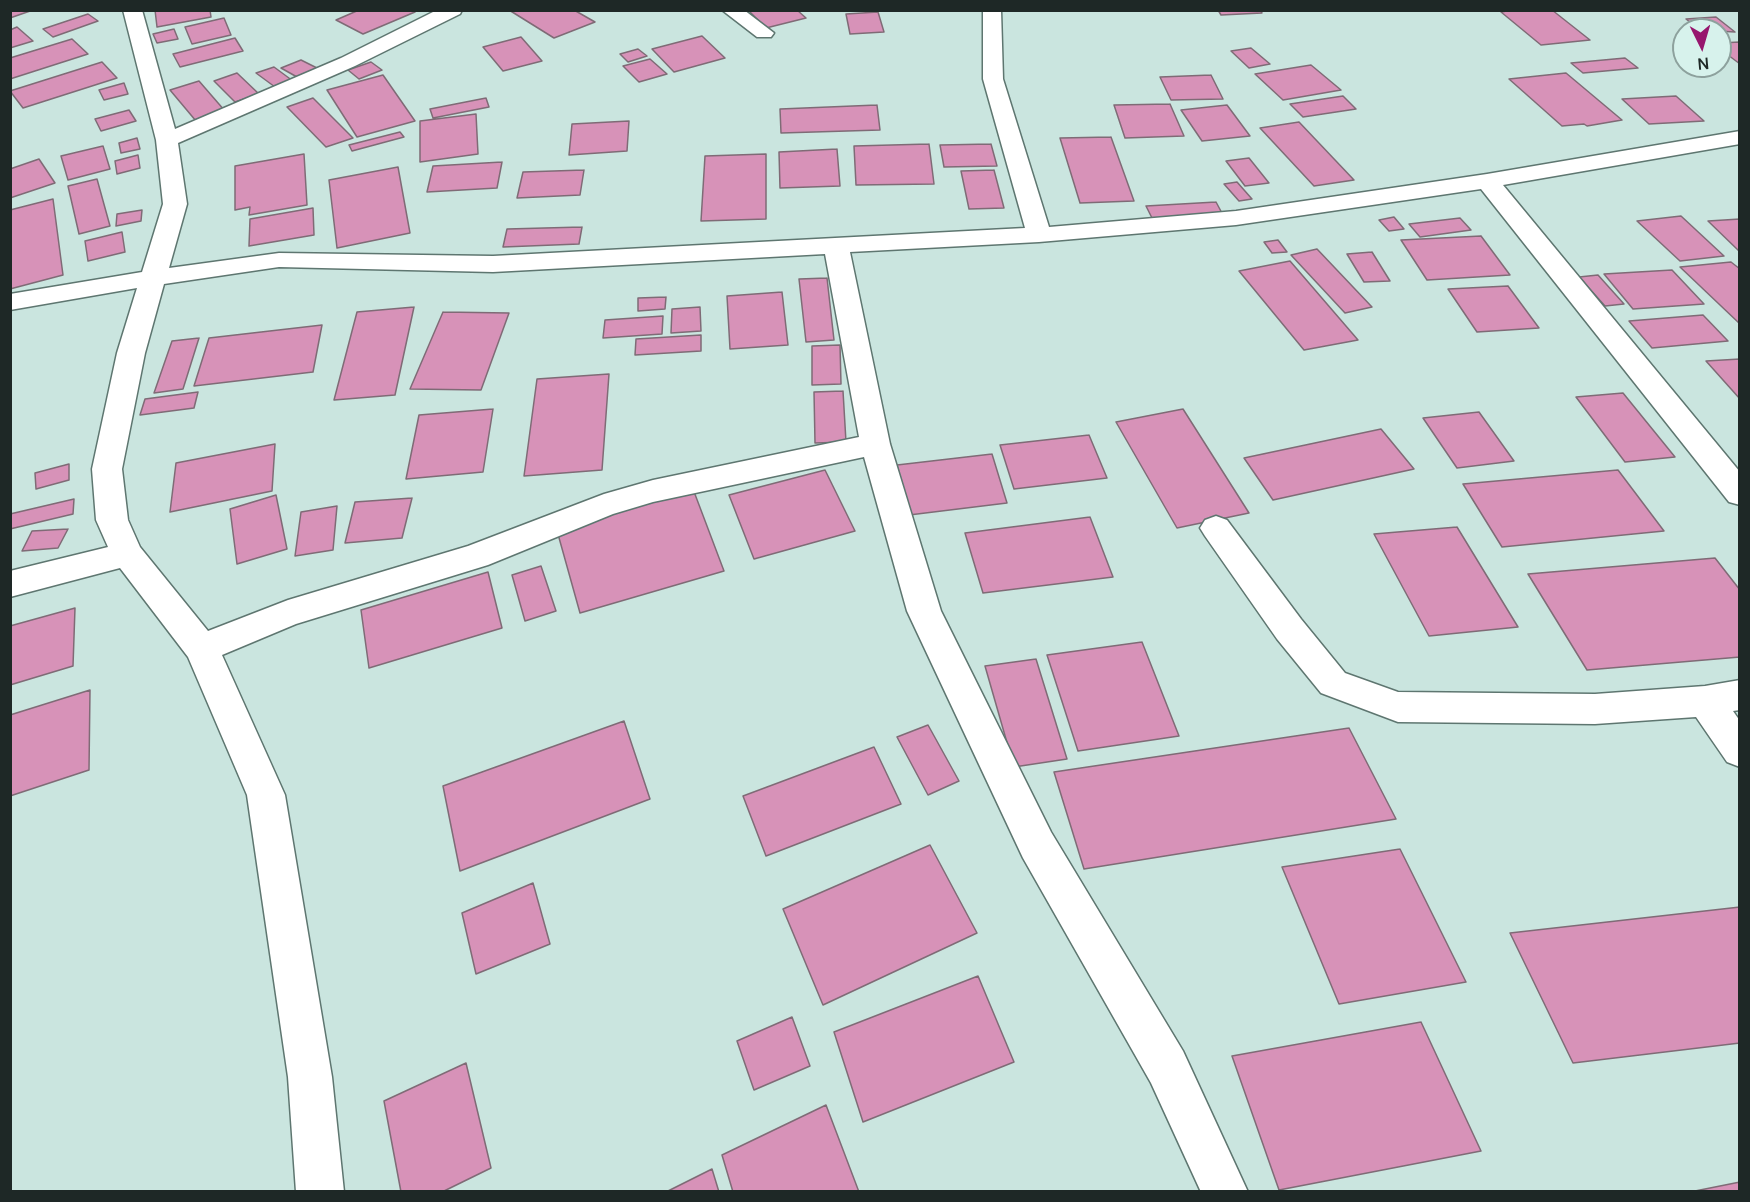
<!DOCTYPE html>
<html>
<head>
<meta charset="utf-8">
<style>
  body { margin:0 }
  #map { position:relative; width:1750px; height:1202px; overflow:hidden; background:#cae5df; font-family:Manrope,sans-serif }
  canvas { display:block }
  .frame { position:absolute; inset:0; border:12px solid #1e2826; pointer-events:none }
  .north { position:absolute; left:1672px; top:18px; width:60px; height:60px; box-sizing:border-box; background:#d7f2ec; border:2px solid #8da19d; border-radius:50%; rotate:175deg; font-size:16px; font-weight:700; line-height:24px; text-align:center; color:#1e2826 }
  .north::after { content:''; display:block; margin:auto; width:21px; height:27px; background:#97166e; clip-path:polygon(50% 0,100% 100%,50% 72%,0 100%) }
</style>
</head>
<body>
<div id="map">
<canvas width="1750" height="1202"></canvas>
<div class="frame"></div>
<div class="north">N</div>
</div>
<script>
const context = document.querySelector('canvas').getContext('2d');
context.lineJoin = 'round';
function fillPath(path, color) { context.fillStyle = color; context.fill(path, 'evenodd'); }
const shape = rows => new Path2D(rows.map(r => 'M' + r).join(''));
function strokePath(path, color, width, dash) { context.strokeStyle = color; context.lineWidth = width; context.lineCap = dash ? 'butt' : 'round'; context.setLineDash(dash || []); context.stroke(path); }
const building = shape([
  [10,10,33,10,10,18,10,10],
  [155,10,210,10,211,17,157,27,155,10],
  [359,10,412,10,415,12,363,34,336,20,359,10],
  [509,10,574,10,595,22,554,38,509,10],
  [748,10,797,10,806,18,766,28,748,10],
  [1218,10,1260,10,1262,13,1221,15,1218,10],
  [1513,10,1552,10,1590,40,1541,45,1501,12,1513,10],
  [878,12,884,32,850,34,846,14,878,12],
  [88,14,98,21,53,37,43,29,88,14],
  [1716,17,1735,32,1700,30,1686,19,1716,17],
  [224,18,231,35,192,44,185,27,224,18],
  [17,27,33,41,10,48,10,30,17,27],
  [174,29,178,39,157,43,153,34,174,29],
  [702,36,725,58,674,72,652,49,702,36],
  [521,37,542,61,503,71,483,47,521,37],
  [235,38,243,51,180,67,173,54,235,38],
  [72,39,88,54,10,79,10,58,72,39],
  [1740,42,1740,64,1720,49,1720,43,1740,42],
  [1251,48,1270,64,1249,68,1231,51,1251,48],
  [638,49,647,56,628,62,620,54,638,49],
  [1625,58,1638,68,1583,73,1571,63,1625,58],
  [650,59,667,74,639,82,623,66,650,59],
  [301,60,317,68,297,77,281,68,301,60],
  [102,62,117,78,23,108,10,91,102,62],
  [371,62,382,70,359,79,348,70,371,62],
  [1311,65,1341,90,1283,100,1255,74,1311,65],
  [274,67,293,81,275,87,256,73,274,67],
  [237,73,259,94,235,102,214,81,237,73],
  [1566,73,1622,120,1587,126,1584,124,1562,126,1509,79,1566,73],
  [383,75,415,121,357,137,327,90,383,75],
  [1211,75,1223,99,1171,100,1160,77,1211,75],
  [199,81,225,111,196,121,170,90,199,81],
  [124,83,128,94,104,100,99,90,124,83],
  [1343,96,1356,109,1303,117,1290,104,1343,96],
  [1676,96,1704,121,1649,124,1622,99,1676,96],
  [313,98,353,138,326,147,287,107,313,98],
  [486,98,489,107,433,118,430,109,486,98],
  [1170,104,1184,136,1125,138,1114,105,1170,104],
  [877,105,880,130,781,133,780,109,877,105],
  [1227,105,1250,136,1202,141,1181,110,1227,105],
  [129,110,136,121,101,131,95,119,129,110],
  [476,114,478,154,420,162,420,121,476,114],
  [629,121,627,151,569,155,572,124,629,121],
  [1299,122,1354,180,1314,186,1260,128,1299,122],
  [400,132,404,137,352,151,349,145,400,132],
  [1111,137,1134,201,1080,203,1060,138,1111,137],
  [137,138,140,149,121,153,119,143,137,138],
  [929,144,934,184,856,185,854,146,929,144],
  [991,144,997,166,944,167,940,145,991,144],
  [103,146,110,169,68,180,61,156,103,146],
  [837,149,840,186,780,188,779,152,837,149],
  [304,154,307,205,249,215,250,207,235,210,235,166,304,154],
  [766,154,766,219,701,221,705,156,766,154],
  [138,155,140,168,117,174,115,161,138,155],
  [1249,158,1269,183,1245,186,1226,161,1249,158],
  [39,159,55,183,10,198,10,169,39,159],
  [502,162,497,188,427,192,433,166,502,162],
  [398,167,410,233,337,248,329,180,398,167],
  [584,170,580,195,517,198,523,172,584,170],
  [994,170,1004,208,969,209,961,171,994,170],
  [97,179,110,226,79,234,68,186,97,179],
  [1237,182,1252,199,1239,201,1224,184,1237,182],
  [53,199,63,275,10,289,10,210,53,199],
  [1216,202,1223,215,1152,218,1146,206,1216,202],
  [313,208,314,235,249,246,250,219,313,208],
  [142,210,141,221,116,226,117,214,142,210],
  [1681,216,1724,256,1680,261,1637,221,1681,216],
  [1394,217,1404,229,1389,231,1379,220,1394,217],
  [1460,218,1471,230,1420,237,1409,224,1460,218],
  [1740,219,1740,252,1708,221,1740,219],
  [582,227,579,244,503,247,507,229,582,227],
  [122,232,125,252,88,261,85,241,122,232],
  [1481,236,1510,275,1427,280,1401,240,1481,236],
  [1278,240,1287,252,1272,253,1264,242,1278,240],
  [1317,249,1372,307,1345,313,1291,255,1317,249],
  [1372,252,1390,281,1364,282,1347,254,1372,252],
  [1290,261,1358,340,1304,350,1239,271,1290,261],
  [1731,262,1740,269,1740,324,1680,267,1731,262],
  [1672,270,1704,304,1633,309,1604,274,1672,270],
  [1598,275,1624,304,1605,306,1579,277,1598,275],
  [827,278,834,340,806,342,799,279,827,278],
  [1508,286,1539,328,1477,332,1448,289,1508,286],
  [782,292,788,345,730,349,727,296,782,292],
  [666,297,665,309,638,311,638,298,666,297],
  [414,307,395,395,334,400,357,312,414,307],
  [700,307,701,331,671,333,672,309,700,307],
  [443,312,509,313,481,390,410,389,443,312],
  [1703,315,1728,341,1652,348,1629,321,1703,315],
  [663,316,662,334,603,338,605,320,663,316],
  [322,325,313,372,194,386,209,338,322,325],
  [701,335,701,351,635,355,636,339,701,335],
  [199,338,183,389,154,393,172,341,199,338],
  [840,345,841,384,812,385,812,346,840,345],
  [1740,359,1740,399,1706,361,1740,359],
  [609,374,602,470,524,476,537,379,609,374],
  [843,391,846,442,815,443,814,392,843,391],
  [198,392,194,408,140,415,145,399,198,392],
  [1623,393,1675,457,1625,462,1576,397,1623,393],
  [493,409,483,472,406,479,419,415,493,409],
  [1183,409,1249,513,1177,528,1116,422,1183,409],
  [1479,412,1514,461,1457,468,1423,418,1479,412],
  [1381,429,1414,469,1273,500,1244,458,1381,429],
  [1089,435,1107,478,1014,489,1000,445,1089,435],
  [275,444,272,491,170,512,176,463,275,444],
  [992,454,1007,503,909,515,897,465,992,454],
  [69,464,69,480,36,489,35,473,69,464],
  [825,470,855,531,754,559,729,495,825,470],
  [1618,470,1664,531,1502,547,1463,484,1618,470],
  [693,489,724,571,580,613,556,527,693,489],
  [276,495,287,549,237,564,230,509,276,495],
  [412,498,402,538,345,543,355,502,412,498],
  [74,499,73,514,10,529,10,514,74,499],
  [337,506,333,550,295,556,301,512,337,506],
  [1090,517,1113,577,983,593,965,533,1090,517],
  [1457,527,1518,627,1429,636,1374,534,1457,527],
  [68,529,58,548,22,551,32,531,68,529],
  [1715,558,1740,590,1740,657,1587,670,1528,574,1715,558],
  [541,566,556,611,525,621,512,575,541,566],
  [488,572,502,628,369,668,361,610,488,572],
  [75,608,73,666,10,685,10,626,75,608],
  [1142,642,1179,736,1078,751,1047,655,1142,642],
  [1036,659,1067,759,1014,767,985,666,1036,659],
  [90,690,89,770,10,796,10,715,90,690],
  [624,721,650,799,460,871,443,786,624,721],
  [928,725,959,781,928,795,897,737,928,725],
  [1349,728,1396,819,1084,869,1054,772,1349,728],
  [874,747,901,804,766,856,743,796,874,747],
  [930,845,977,933,823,1005,783,909,930,845],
  [1400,849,1466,982,1339,1004,1282,867,1400,849],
  [533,883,550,944,476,974,462,913,533,883],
  [1740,907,1740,1043,1573,1063,1510,933,1740,907],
  [978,976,1014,1062,863,1122,834,1032,978,976],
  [792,1017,810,1066,754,1090,737,1041,792,1017],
  [1421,1022,1481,1151,1279,1190,1232,1056,1421,1022],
  [466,1063,491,1168,442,1192,401,1192,384,1101,466,1063],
  [826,1105,859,1192,733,1192,722,1155,826,1105],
  [712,1169,719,1192,666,1192,712,1169],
  [1740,1182,1740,1192,1690,1192,1740,1182]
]);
fillPath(building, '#d792b8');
strokePath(building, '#7f6b76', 1.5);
const street = shape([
  [123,10,142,10,175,129,341,58,437,10,462,10,460,14,355,66,178,143,187,204,169,268,279,253,493,256,1025,228,983,79,983,10,1001,10,1003,79,1049,227,1236,211,1487,174,1740,131,1740,144,1503,185,1740,472,1740,505,1729,502,1481,189,1236,225,1039,242,850,252,890,444,941,611,1051,832,1183,1051,1248,1192,1201,1192,1151,1083,1023,858,907,611,864,457,653,502,613,514,488,565,296,624,222,655,285,795,332,1077,344,1192,296,1192,288,1077,247,795,188,657,120,568,10,597,10,571,108,547,96,520,92,469,117,353,137,288,10,310,10,294,142,272,163,204,156,140,123,10],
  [825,254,859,437,653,480,604,494,468,546,288,600,208,631,140,547,128,520,122,469,145,353,164,284,279,267,493,272,825,254],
  [722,10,744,10,774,33,771,37,757,37,722,10],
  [1216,516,1227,520,1301,619,1345,673,1398,692,1595,694,1705,686,1740,680,1740,710,1733,711,1740,721,1740,767,1727,762,1696,717,1595,724,1398,722,1321,693,1277,639,1205,536,1200,528,1205,520,1216,516]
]);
strokePath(street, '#5e7670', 3);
fillPath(street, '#fff');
</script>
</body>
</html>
